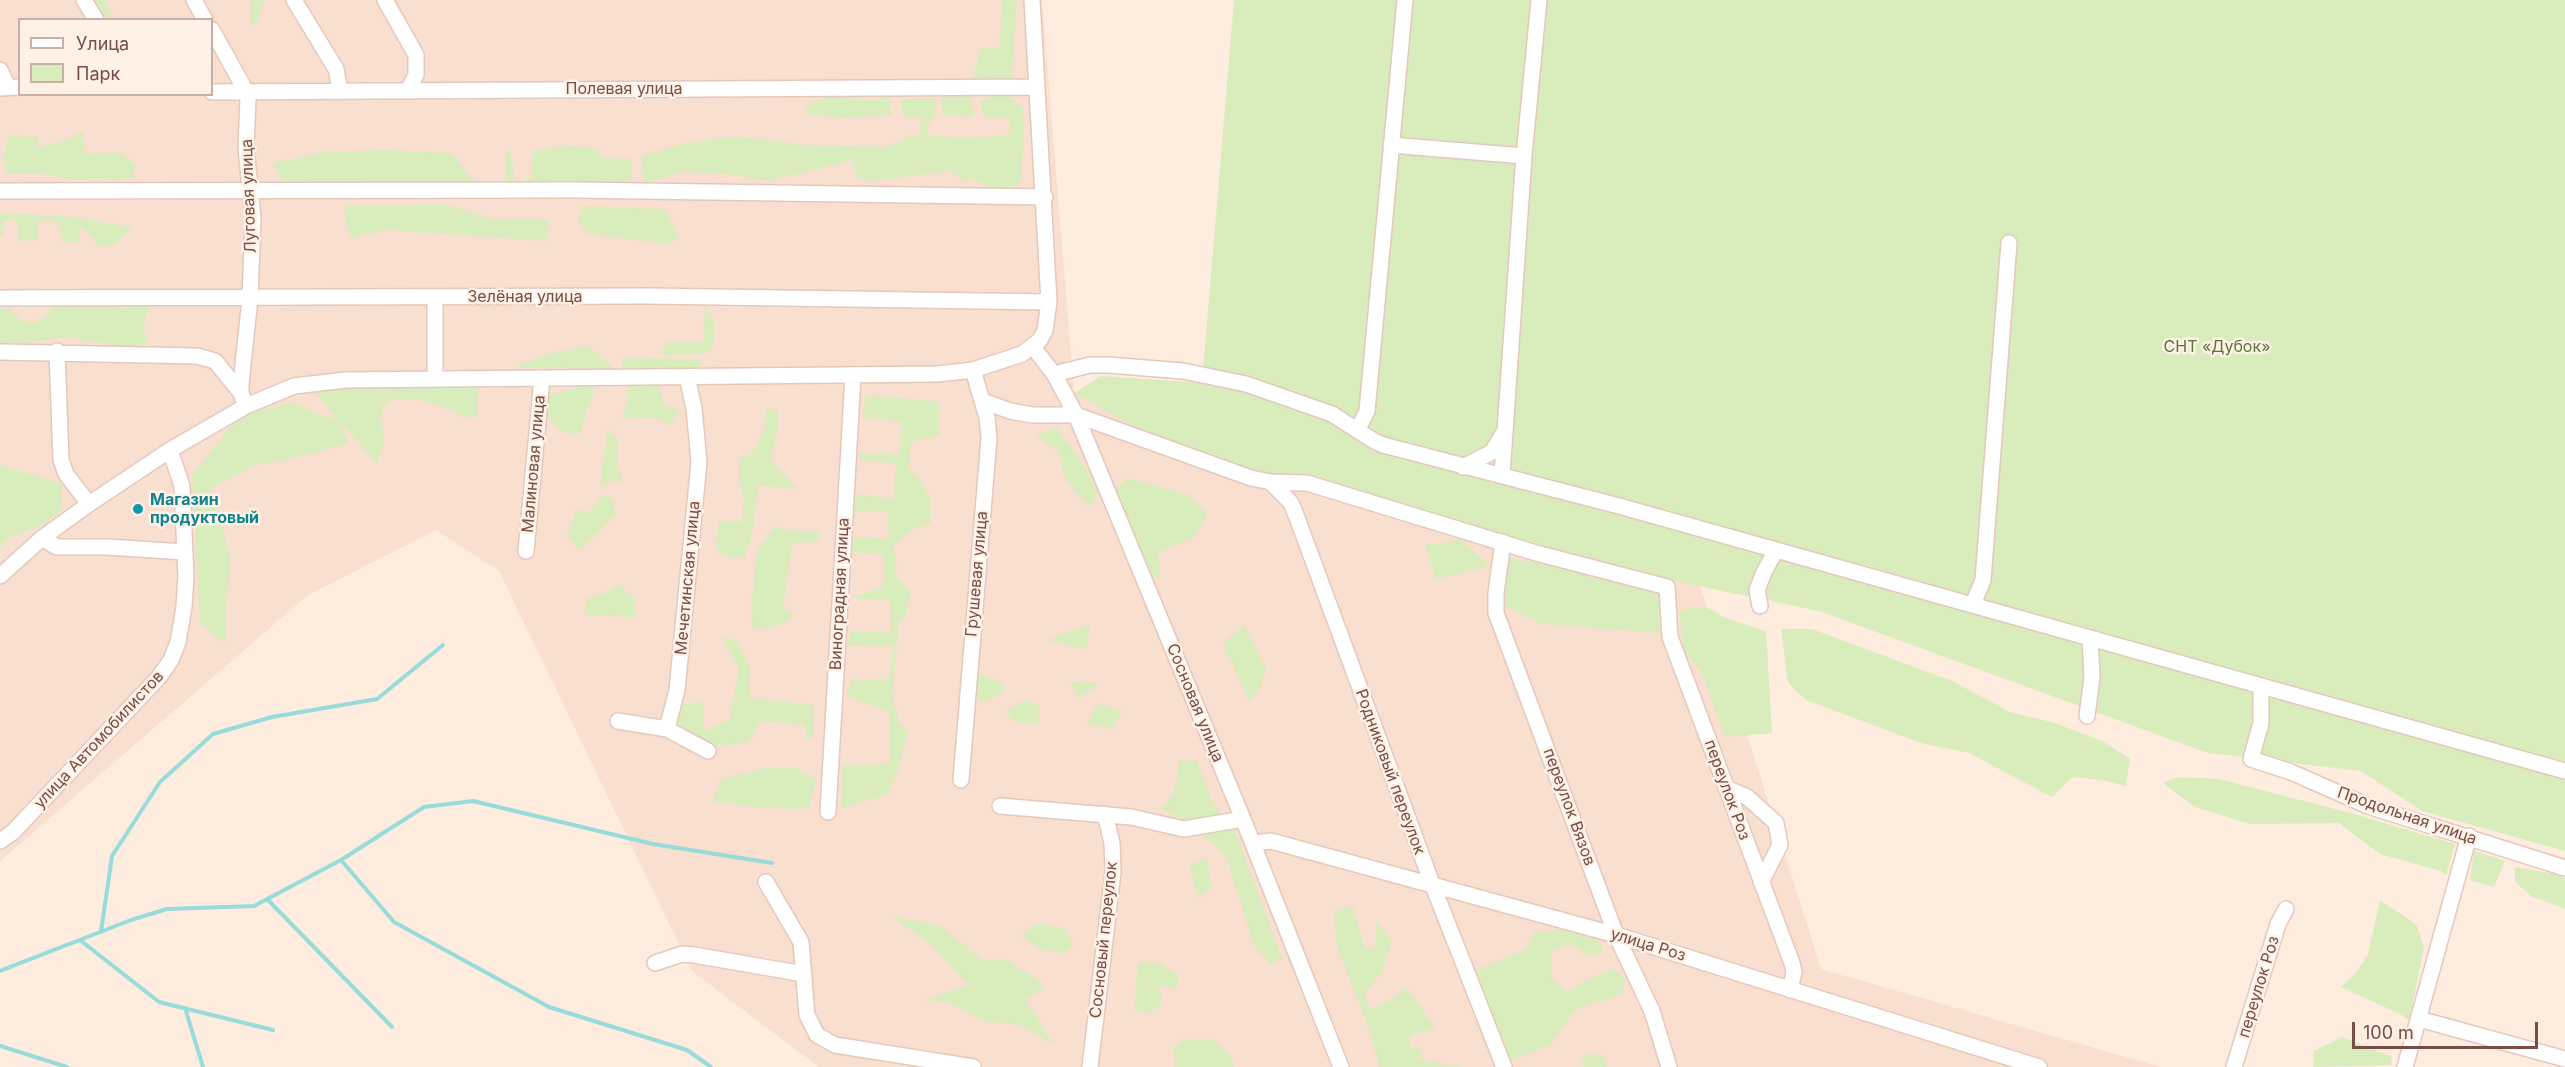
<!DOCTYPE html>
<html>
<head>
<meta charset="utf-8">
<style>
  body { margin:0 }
  #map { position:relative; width:2565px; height:1067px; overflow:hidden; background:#feecde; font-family:Inter,sans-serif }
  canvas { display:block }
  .legend { position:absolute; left:18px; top:18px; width:195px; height:78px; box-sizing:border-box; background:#fff1e6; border:2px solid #c8b0a6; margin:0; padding:8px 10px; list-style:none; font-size:18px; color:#764e45 }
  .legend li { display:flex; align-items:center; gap:12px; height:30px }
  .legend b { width:30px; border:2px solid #c8b0a6 }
  .scale { position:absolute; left:2352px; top:1022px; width:186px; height:27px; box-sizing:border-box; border:3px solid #764e45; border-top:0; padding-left:8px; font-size:18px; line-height:21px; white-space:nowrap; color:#764e45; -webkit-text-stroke:4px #fff1e6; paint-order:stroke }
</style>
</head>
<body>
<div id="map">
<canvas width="2565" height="1067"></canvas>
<ul class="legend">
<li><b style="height:8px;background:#fff"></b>Улица</li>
<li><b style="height:16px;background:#d8ecbc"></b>Парк</li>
</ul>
<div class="scale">100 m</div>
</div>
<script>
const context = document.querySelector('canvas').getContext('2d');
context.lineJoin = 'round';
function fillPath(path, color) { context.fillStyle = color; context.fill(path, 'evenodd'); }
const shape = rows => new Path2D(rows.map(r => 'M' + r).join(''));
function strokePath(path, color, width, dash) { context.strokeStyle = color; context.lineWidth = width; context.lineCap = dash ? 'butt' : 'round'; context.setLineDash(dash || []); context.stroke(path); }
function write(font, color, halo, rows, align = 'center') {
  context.font = font + ' Inter,sans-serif'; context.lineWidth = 5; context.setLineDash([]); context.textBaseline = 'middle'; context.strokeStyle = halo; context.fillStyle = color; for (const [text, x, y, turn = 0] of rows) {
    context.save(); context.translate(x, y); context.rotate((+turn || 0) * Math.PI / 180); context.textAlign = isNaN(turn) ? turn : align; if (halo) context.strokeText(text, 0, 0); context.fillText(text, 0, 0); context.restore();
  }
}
fillPath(shape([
  [0,0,1042,0,1074,393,1697,576,1821,969,2160,1067,819,1067,692,971,499,571,436,530,308,595,0,861],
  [20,20,212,20,212,94,20,94]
]), '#f8dfcf');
fillPath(shape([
  [93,0,108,0,108,8,115,19,104,19],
  [251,0,264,0,258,21,250,26],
  [1002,0,1017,0,1011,80,991,81,973,77,981,48,999,48],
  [1234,0,2565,0,2565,851,2422,811,2361,771,2208,753,1819,611,1617,569,1425,510,1210,469,1074,393,1101,376,1202,383],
  [1001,92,1023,107,1024,136,1020,186,992,188,972,179,962,181,951,171,871,181,857,178,852,160,769,181,726,174,681,172,645,184,641,156,685,143,734,137,765,139,804,145,883,147,900,142,911,135,920,135,921,117,904,117,900,100,935,98,936,112,928,126,928,136,963,138,1009,135,1009,117,984,117,980,102],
  [831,94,857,99,876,100,888,96,892,115,841,118,805,114,805,108],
  [970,96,974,117,942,115,942,97],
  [83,131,85,154,119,152,136,165,133,178,114,181,101,178,77,180,44,174,7,174,3,159,9,135,39,138,36,148,66,140],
  [569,146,600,149,601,158,632,159,630,183,590,186,286,191,273,163,325,152,386,150,451,153,476,183,506,183,505,154,511,151,514,184,531,179,533,150],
  [444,204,491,219,549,220,547,241,386,230,349,238,344,206],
  [583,206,665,209,678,236,669,244,588,234,578,221],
  [0,213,64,216,132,227,113,246,100,247,81,225,79,242,62,241,58,221,39,220,37,240,20,241,16,220,4,219,4,235,0,236],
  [138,302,149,306,143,330,149,341,139,345,126,347,65,337,23,343,0,343,0,308,10,309,20,320,33,323,45,317,54,305,125,308],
  [705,306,715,321,713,346,707,354,662,355,664,344,669,341,703,342],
  [589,346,614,369,516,367,543,355],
  [623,357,699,360,701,365,696,372,621,373],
  [638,382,657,383,664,404,680,411,669,425,656,418,622,417,628,401,628,386],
  [594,383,593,397,586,411,582,428,577,435,563,431,550,419,543,420,544,396],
  [348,384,478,384,477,416,464,418,445,407,417,399,392,399,383,408,380,421,384,431,384,442,377,464,341,422,349,443,287,460,256,465,210,489,231,559,225,617,226,644,200,624,192,475,239,416,295,402,312,412,338,419,314,391],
  [866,395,940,402,940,435,911,442,908,468,919,479,931,501,931,523,912,530,894,545,897,578,911,592,905,619,899,619,892,695,899,724,909,732,897,772,887,795,841,808,841,765,890,764,889,712,847,696,851,679,889,680,894,645,848,646,850,631,891,631,890,599,851,599,884,586,883,555,849,552,855,537,887,539,888,512,855,512,856,494,893,499,896,464,861,459,858,453,900,454,901,421,863,418],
  [766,409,777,409,779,418,771,459,798,489,758,485,752,533,745,558,722,556,715,545,719,521,742,522,744,496,739,482,739,458,751,455,764,430],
  [1056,427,1080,459,1098,491,1090,507,1065,480,1059,452,1036,436],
  [607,431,617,437,617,469,622,474,621,483,612,480,600,488],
  [0,465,62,484,62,510,42,525,6,539,0,548],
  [1128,478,1189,495,1207,514,1194,538,1158,552,1160,578,1143,576,1109,495],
  [603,495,614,499,615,515,579,550,567,535,576,510,589,513],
  [775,526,791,531,819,532,818,541,792,544,783,608,794,614,784,624,753,630,751,609,757,551],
  [1460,539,1490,566,1436,579,1425,544,1440,544],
  [1509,558,1568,568,1659,593,1660,633,1542,624,1502,605],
  [619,584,635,599,636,617,585,615,586,599,606,593],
  [1689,607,1706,607,1726,618,1766,631,1772,733,1725,737,1702,673,1684,651,1679,612],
  [1090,625,1086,649,1049,641,1060,634],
  [1244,625,1266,669,1259,691,1249,701,1223,644],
  [1781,629,1812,629,1952,681,2010,712,2055,723,2104,742,2130,759,2126,786,2102,780,2072,777,2052,797,1969,753,1921,743,1806,700,1788,683],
  [721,636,738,642,750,668,750,698,814,705,814,736,806,740,805,725,760,721,749,742,702,748,676,734,674,705,703,702,704,731,729,720,739,669],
  [970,670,1003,684,1004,693,987,701,967,700],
  [1070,682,1100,683,1078,699],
  [1025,700,1040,707,1038,725,1015,722,1005,712],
  [1098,703,1122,712,1112,729,1087,723],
  [1196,760,1213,803,1237,836,1282,959,1271,964,1254,946,1226,856,1187,821,1161,809,1174,793,1179,761],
  [764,768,796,768,817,780,808,809,765,808,712,801,722,779],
  [2178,777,2219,779,2354,814,2455,844,2446,876,2441,871,2380,854,2339,823,2250,824,2195,807,2163,783],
  [2474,851,2505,861,2494,887,2470,880],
  [1207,858,1212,887,1198,898,1190,865],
  [2515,867,2556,874,2565,878,2565,909,2531,896,2515,882],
  [2380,900,2417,925,2424,948,2409,1021,2400,1014,2341,987,2356,973,2368,954],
  [1353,907,1365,948,1376,946,1376,920,1392,942,1381,973,1364,994,1370,1009,1391,1000,1406,987,1435,1028,1410,1035,1410,1048,1421,1047,1419,1057,1427,1061,1461,1067,1379,1067,1369,1028,1337,948,1334,911],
  [891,915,942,927,981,959,1006,960,1034,977,1045,987,1026,1000,1054,1045,1020,1025,983,1021,951,1003,924,1000,969,985,931,945],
  [1038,923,1066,929,1073,944,1064,953,1038,949,1021,934],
  [1565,930,1599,941,1603,953,1590,956,1571,944,1551,952,1552,979,1567,992,1594,976,1614,969,1625,979,1622,994,1577,1008,1551,1044,1508,1062,1474,971,1523,951,1535,932],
  [1138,962,1159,963,1179,976,1176,990,1160,985,1162,1003,1150,1013,1134,1011],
  [2342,1037,2391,1056,2392,1065,2313,1067,2314,1051],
  [1185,1039,1214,1040,1228,1053,1234,1067,1175,1067,1174,1046],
  [1593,1053,1604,1057,1607,1067,1585,1067,1580,1058]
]), '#d8ecbc');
strokePath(shape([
  [341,860,394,922,549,1007,687,1050,711,1067],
  [267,899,392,1027],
  [101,932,112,856,160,782,213,734,272,717,377,699,443,645],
  [80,940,159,1002,273,1030],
  [0,971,131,920,167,909,254,906,341,860,424,807,473,801,653,844,772,863],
  [185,1008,203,1067],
  [0,1046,67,1067]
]), '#97dbda', 4);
const street = shape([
  [84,0,96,20],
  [194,0,205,20],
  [294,0,336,69,340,91],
  [385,0,416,55,416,75,408,90],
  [212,30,242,84,248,98,246,148,253,218,250,298,241,384,241,393,246,406],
  [0,70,8,87],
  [0,88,20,87],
  [212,92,1037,87],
  [1391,145,1524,156],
  [0,191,575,190,1045,197],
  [0,298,649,296,1049,302],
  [1033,347,1054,374,1076,415,1243,819,1341,1067],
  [57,351,61,460,66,474,89,504],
  [0,352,197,356,215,361,241,393],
  [1054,374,1090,365,1108,365,1183,371,1246,384,1332,414,1374,441,1383,445,1619,506,2565,771],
  [435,379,435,297],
  [983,401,1010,411,1032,415,1076,415,1251,478,1271,482,1307,483,1536,553,1667,587,1670,637,1792,963,1794,972,1790,990],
  [1358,429,1367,411,1405,0],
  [1463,467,1492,452,1503,434],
  [1502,475,1524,156,1539,0],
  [1271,482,1291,503,1296,515,1433,886,1504,1067],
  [42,538,57,547,107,547,185,552],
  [1503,542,1496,593,1496,613,1616,935,1652,1011,1669,1067],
  [526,551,542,378],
  [0,576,42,538,89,504,170,450,246,406,294,386,346,380,937,374,973,370,1022,354,1040,340,1045,330,1049,302,1032,0],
  [1973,604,1983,580,2009,243],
  [1760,606,1757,590,1764,572,1776,550],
  [2261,686,2261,723,2251,759,2291,772,2368,806,2565,868],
  [2087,716,2092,677,2090,638],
  [618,721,667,729,677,690,699,462,694,408,687,377],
  [667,729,708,751],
  [961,780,989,438,987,418,973,370],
  [1726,788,1747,797,1776,823,1780,845,1761,882],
  [1000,806,1131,817,1184,829,1243,819],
  [828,812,853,376],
  [0,841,13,832,159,677,171,660,178,642,184,607,186,576,182,486,170,450],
  [1253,843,1271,841,1616,935,2039,1067],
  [766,882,801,942,807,1015,817,1035,835,1045,973,1067],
  [655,963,682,954,694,955,804,974],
  [2419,1019,2565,1059],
  [1090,1067,1113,872,1112,843,1105,814],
  [2234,1067,2278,924,2286,909],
  [2405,1067,2469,836]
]);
strokePath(street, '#e4c8bd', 18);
strokePath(street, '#fff', 15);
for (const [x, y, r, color] of [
  [138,509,6,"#0f9aa8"]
]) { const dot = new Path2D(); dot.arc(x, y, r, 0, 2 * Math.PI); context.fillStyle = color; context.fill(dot); strokePath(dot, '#fff1e6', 2); }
write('16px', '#764e45', '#fff1e6', [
  ["Полевая улица",624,89],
  ["Луговая улица",249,196,-92],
  ["Зелёная улица",525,297],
  ["Малиновая улица",534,464,-85],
  ["Грушевая улица",977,574,-85],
  ["Мечетинская улица",688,578,-85],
  ["Виноградная улица",840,594,-87],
  ["Сосновая улица",1195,703,68],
  ["улица Автомобилистов",99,740,-47],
  ["Родниковый переулок",1390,772,70],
  ["переулок Роз",1727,790,70],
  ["переулок Вязов",1569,807,70],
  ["Продольная улица",2407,816,19],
  ["Сосновый переулок",1104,940,-84],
  ["улица Роз",1648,945,17],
  ["переулок Роз",2259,987,-73]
]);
write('16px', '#56773a', '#fff1e6', [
  ["СНТ «Дубок»",2217,347]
]);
write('bold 16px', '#0d838f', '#fff1e6', [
  ["Магазин",150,500],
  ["продуктовый",150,518]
], 'left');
</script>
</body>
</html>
